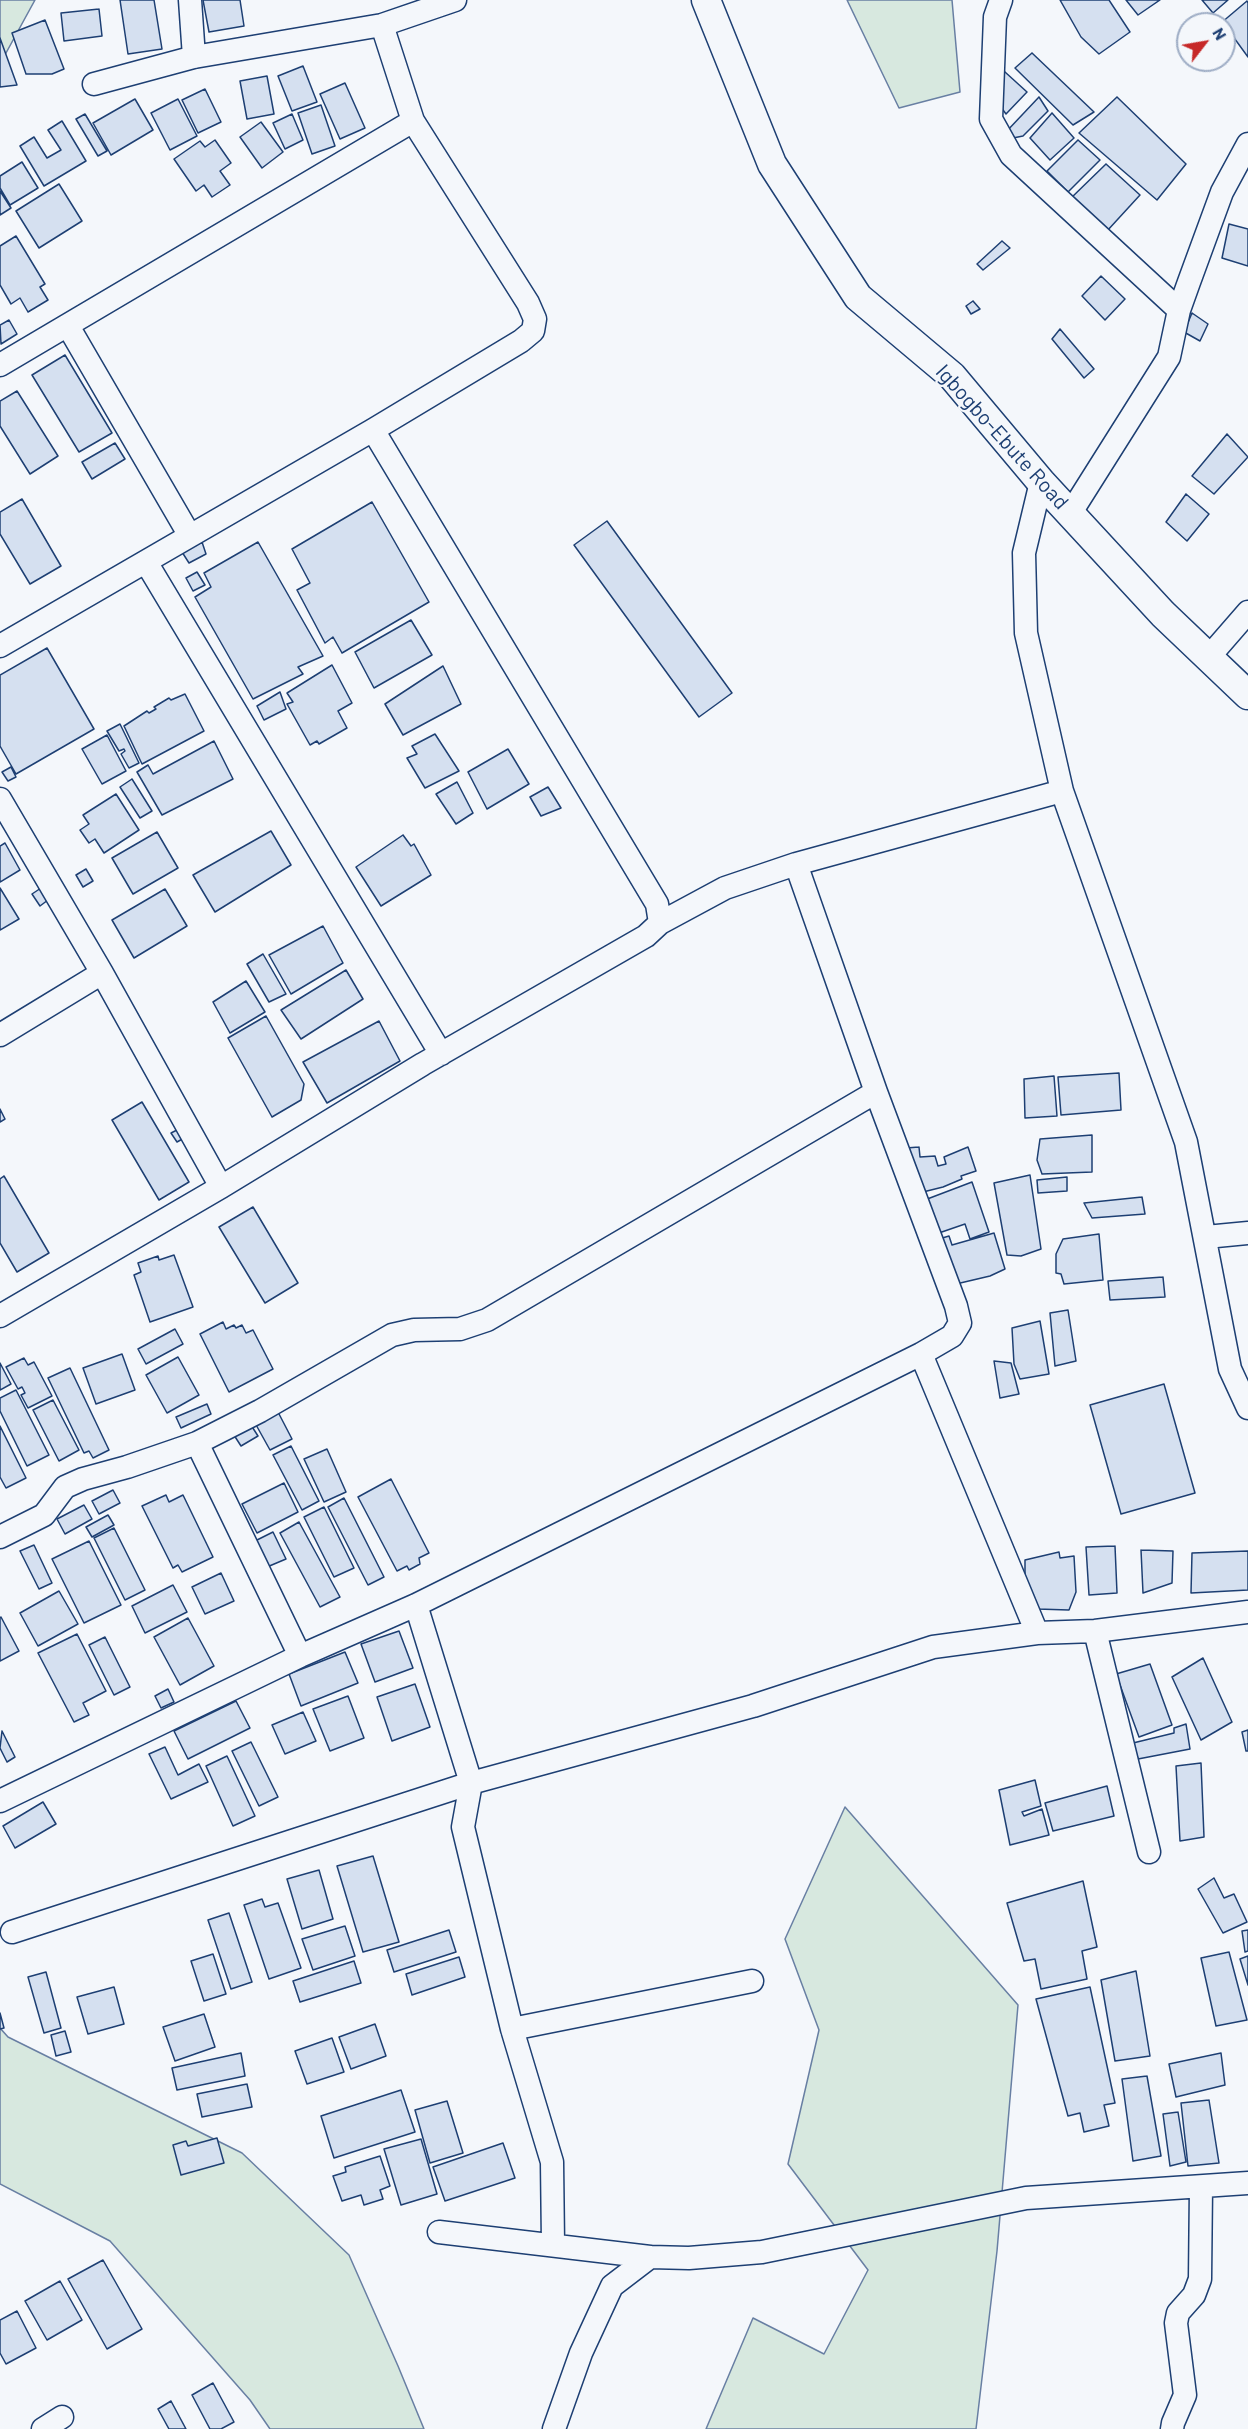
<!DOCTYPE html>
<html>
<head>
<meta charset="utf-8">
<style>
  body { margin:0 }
  #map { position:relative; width:1248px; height:2429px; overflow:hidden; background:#f4f7fb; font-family:Barlow,sans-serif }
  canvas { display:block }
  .north { position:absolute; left:1176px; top:12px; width:60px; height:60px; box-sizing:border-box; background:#f4f7fb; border:2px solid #9eadc5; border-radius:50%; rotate:59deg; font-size:16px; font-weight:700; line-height:24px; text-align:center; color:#1d3f73 }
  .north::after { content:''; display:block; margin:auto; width:21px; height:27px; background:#c62828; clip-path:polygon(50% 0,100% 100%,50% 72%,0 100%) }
</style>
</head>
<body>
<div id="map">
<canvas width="1248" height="2429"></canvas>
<div class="north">N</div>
</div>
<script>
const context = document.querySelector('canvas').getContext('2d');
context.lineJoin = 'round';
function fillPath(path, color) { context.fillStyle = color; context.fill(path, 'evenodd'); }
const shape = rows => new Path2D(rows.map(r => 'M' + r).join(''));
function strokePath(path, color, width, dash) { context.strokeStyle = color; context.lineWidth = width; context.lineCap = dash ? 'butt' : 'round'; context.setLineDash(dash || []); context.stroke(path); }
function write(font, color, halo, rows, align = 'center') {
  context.font = font + ' Barlow,sans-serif'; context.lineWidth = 4.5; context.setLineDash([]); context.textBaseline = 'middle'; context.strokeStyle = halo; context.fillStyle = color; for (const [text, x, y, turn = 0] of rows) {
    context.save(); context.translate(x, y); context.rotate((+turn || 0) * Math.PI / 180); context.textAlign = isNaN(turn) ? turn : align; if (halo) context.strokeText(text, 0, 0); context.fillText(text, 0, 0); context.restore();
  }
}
const green = shape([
  [0,0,35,0,0,64,0,0],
  [847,0,952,0,960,92,899,108,847,0],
  [845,1807,1018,2005,997,2251,976,2429,706,2429,753,2318,824,2354,868,2270,788,2164,819,2030,785,1939,845,1807],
  [0,2028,8,2037,242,2153,349,2255,398,2366,424,2429,270,2429,250,2400,110,2241,0,2184,0,2028]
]);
fillPath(green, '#d7e8df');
strokePath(green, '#687fa3', 1.5);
const building = shape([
  [120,0,154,0,162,49,128,54,120,0],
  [203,0,240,0,244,26,209,32,203,0],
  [1060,0,1109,0,1130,32,1099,54,1081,37,1060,0],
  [1126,0,1160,0,1138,15,1126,0],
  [1202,0,1228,0,1213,13,1202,0],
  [1247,1,1248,3,1248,57,1224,24,1221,23,1247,1],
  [99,9,102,36,64,41,61,13,99,9],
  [45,20,64,69,52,74,26,74,12,33,45,20],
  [0,38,17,85,0,87,0,38],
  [1032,53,1094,112,1073,125,1015,68,1032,53],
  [303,66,317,102,292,111,278,76,303,66],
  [1005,72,1027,92,1006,114,992,95,997,80,1005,72],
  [267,76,274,114,247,119,240,81,267,76],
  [345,83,365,128,340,139,320,94,345,83],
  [205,89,221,122,198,133,182,100,205,89],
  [1039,97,1048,111,1023,136,1013,138,1005,133,1039,97],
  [1117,97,1186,164,1157,200,1079,133,1117,97],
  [135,99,153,130,111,155,93,123,135,99],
  [178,99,197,136,170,150,151,113,178,99],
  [321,105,335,146,312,154,298,113,321,105],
  [1052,113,1074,138,1050,160,1030,138,1052,113],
  [85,114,107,151,98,156,76,119,85,114],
  [292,114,303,140,285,149,273,123,292,114],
  [62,121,86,161,44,186,20,146,34,137,47,158,61,150,48,130,62,121],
  [261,122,283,152,262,168,240,137,261,122],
  [215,140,231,163,220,171,230,185,212,197,204,185,196,191,174,159,200,141,205,147,215,140],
  [1078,140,1100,160,1068,192,1047,171,1078,140],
  [22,162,38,188,10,205,0,188,0,176,22,162],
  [1106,164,1140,195,1107,231,1069,200,1106,164],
  [59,184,82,221,39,248,16,211,59,184],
  [0,191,11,208,0,215,0,191],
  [1229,224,1248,229,1248,266,1222,258,1229,224],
  [16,236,45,284,40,287,48,300,28,312,20,298,11,304,0,285,0,246,16,236],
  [1002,241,1010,248,983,270,977,264,1002,241],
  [1101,276,1125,299,1105,320,1082,296,1101,276],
  [973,301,980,309,971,314,966,306,973,301],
  [1192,313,1208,324,1200,341,1184,332,1192,313],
  [9,320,17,334,1,344,0,325,9,320],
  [1060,329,1094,369,1084,378,1052,339,1060,329],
  [65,355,112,433,79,452,32,375,65,355],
  [17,391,58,456,30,474,0,426,0,401,17,391],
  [1227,434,1248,457,1214,494,1192,476,1227,434],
  [115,443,125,459,92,479,82,462,115,443],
  [1186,494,1209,514,1187,541,1166,522,1186,494],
  [22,499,61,566,30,584,0,534,0,512,22,499],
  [372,502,429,602,342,653,333,637,325,643,297,590,310,583,292,549,372,502],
  [607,521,732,693,699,717,574,545,607,521],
  [202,542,206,554,189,563,182,552,202,542],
  [258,542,323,656,298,667,303,674,253,699,195,597,211,587,204,573,258,542],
  [197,572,205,585,193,591,186,578,197,572],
  [411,620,432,655,374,688,355,652,411,620],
  [47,648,94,729,16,774,0,746,0,675,47,648],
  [332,665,352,703,338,711,347,728,319,744,317,741,310,745,287,704,293,702,287,693,332,665],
  [443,666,461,704,403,735,385,704,443,666],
  [280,692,286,709,264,720,257,706,280,692],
  [185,694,204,731,142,764,124,726,147,711,149,713,156,709,154,707,169,698,171,700,185,694],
  [120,724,139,763,129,768,121,754,125,751,124,749,119,751,107,731,120,724],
  [435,734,459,771,425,788,407,758,417,754,412,746,435,734],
  [107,735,126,771,102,784,82,749,107,735],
  [214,741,233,779,162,815,137,772,148,765,153,774,214,741],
  [508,749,529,784,487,809,468,772,508,749],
  [11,767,16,777,8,781,2,772,11,767],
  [132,779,152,811,140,818,120,787,132,779],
  [457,782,473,813,456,824,436,794,457,782],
  [548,787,561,808,541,816,530,797,548,787],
  [116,794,139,830,104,853,95,839,89,843,80,830,89,824,83,815,116,794],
  [271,831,291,865,215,912,193,875,271,831],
  [157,832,178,868,133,894,112,858,157,832],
  [403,835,411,846,414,844,431,875,381,906,356,867,403,835],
  [5,843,20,870,0,882,0,846,5,843],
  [86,869,93,881,83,887,76,875,86,869],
  [0,888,19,919,0,930,0,888],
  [41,888,48,900,40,906,32,894,41,888],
  [165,889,187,926,134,958,112,920,165,889],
  [323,926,343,963,291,994,269,955,323,926],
  [263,954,286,994,269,1002,247,964,263,954],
  [346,970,363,999,301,1039,281,1010,346,970],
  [246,981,265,1012,230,1033,213,1002,246,981],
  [266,1016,304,1084,301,1100,272,1117,228,1038,266,1016],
  [379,1021,400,1061,327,1103,303,1062,379,1021],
  [1119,1073,1121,1110,1061,1115,1058,1077,1119,1073],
  [1054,1076,1057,1116,1025,1118,1024,1079,1054,1076],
  [142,1102,189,1182,159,1200,112,1120,142,1102],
  [0,1109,5,1119,0,1122,0,1109],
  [181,1128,186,1137,177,1142,171,1133,181,1128],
  [1092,1135,1092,1172,1042,1174,1037,1160,1040,1139,1092,1135],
  [919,1147,920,1157,935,1156,938,1166,946,1164,944,1157,968,1147,976,1171,961,1176,962,1179,943,1187,923,1192,906,1148,919,1147],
  [1030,1175,1041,1249,1021,1256,1007,1255,994,1183,1030,1175],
  [4,1176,49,1253,17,1272,0,1243,0,1179,4,1176],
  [1067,1177,1067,1191,1038,1193,1037,1180,1067,1177],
  [972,1182,989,1232,970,1239,965,1224,936,1234,922,1201,972,1182],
  [1142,1197,1145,1214,1092,1218,1084,1203,1142,1197],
  [253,1207,298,1283,265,1303,219,1227,253,1207],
  [994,1233,1005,1269,990,1276,956,1284,939,1239,949,1236,952,1245,994,1233],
  [1099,1234,1103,1280,1064,1284,1061,1274,1056,1273,1056,1254,1063,1239,1099,1234],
  [174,1255,193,1307,150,1322,134,1275,141,1272,138,1263,158,1256,159,1260,174,1255],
  [1163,1277,1165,1297,1110,1300,1108,1281,1163,1277],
  [1068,1310,1076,1361,1055,1366,1050,1313,1068,1310],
  [1040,1321,1049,1374,1020,1379,1014,1364,1012,1328,1040,1321],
  [223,1322,226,1329,234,1325,236,1328,242,1325,246,1333,253,1330,273,1369,229,1392,200,1334,223,1322],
  [175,1329,183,1344,146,1364,138,1349,175,1329],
  [122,1354,135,1390,96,1404,83,1368,122,1354],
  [178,1357,199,1395,167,1413,146,1375,178,1357],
  [24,1358,28,1365,34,1362,52,1396,28,1408,21,1395,25,1393,22,1387,18,1389,6,1367,24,1358],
  [994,1361,1011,1363,1019,1394,1000,1398,994,1361],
  [0,1363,11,1384,0,1390,0,1363],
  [70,1368,109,1450,93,1458,89,1451,84,1453,48,1378,70,1368],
  [1164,1384,1195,1493,1121,1514,1090,1405,1164,1384],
  [16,1390,49,1455,27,1466,0,1411,0,1398,16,1390],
  [53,1400,79,1450,59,1461,33,1410,53,1400],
  [207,1404,211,1414,181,1428,176,1417,207,1404],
  [278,1412,292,1439,270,1450,255,1423,278,1412],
  [249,1422,258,1436,241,1446,232,1432,249,1422],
  [0,1426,26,1478,6,1488,0,1477,0,1426],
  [291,1446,319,1501,302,1510,273,1455,291,1446],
  [327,1449,346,1492,324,1502,304,1459,327,1449],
  [391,1479,429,1553,419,1558,420,1564,409,1570,407,1566,397,1571,358,1497,391,1479],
  [284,1483,298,1512,257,1533,242,1504,284,1483],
  [113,1490,120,1503,99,1514,92,1501,113,1490],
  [166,1495,169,1502,183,1495,213,1557,182,1572,178,1565,173,1568,142,1506,166,1495],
  [344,1498,384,1577,368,1585,328,1507,344,1498],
  [84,1505,92,1519,65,1534,57,1519,84,1505],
  [324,1507,354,1568,334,1577,304,1517,324,1507],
  [108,1515,114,1525,92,1537,86,1527,108,1515],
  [299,1522,340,1597,320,1607,280,1533,299,1522],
  [114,1528,145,1590,125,1600,94,1538,114,1528],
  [273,1532,286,1559,267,1567,255,1541,273,1532],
  [89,1541,121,1605,84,1623,52,1559,89,1541],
  [34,1545,52,1583,39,1589,20,1551,34,1545],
  [1115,1546,1117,1593,1089,1595,1086,1547,1115,1546],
  [1141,1550,1173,1551,1172,1583,1143,1593,1141,1550],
  [1248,1551,1248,1590,1191,1593,1192,1553,1248,1551],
  [1059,1552,1060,1558,1074,1556,1076,1592,1069,1610,1037,1609,1025,1605,1025,1560,1059,1552],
  [221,1573,234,1601,205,1614,192,1587,221,1573],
  [173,1585,187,1612,145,1633,132,1606,173,1585],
  [59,1591,78,1624,38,1646,20,1613,59,1591],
  [1,1617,19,1651,0,1661,0,1618,1,1617],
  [188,1618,214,1666,180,1685,154,1637,188,1618],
  [399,1631,413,1668,375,1682,361,1644,399,1631],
  [77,1634,106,1691,83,1703,89,1715,74,1722,38,1653,77,1634],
  [105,1637,130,1687,114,1695,89,1645,105,1637],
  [345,1652,358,1683,301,1706,289,1674,345,1652],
  [1203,1658,1232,1722,1201,1740,1172,1677,1203,1658],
  [1150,1664,1172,1725,1139,1737,1116,1674,1150,1664],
  [415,1684,430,1727,392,1741,377,1697,415,1684],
  [168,1689,174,1702,161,1708,155,1696,168,1689],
  [348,1696,364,1738,330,1751,313,1709,348,1696],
  [236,1701,250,1728,188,1759,174,1731,236,1701],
  [303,1712,316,1741,285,1754,272,1725,303,1712],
  [1186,1724,1190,1749,1138,1759,1133,1743,1174,1733,1174,1728,1186,1724],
  [1248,1730,1248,1751,1246,1751,1242,1732,1248,1730],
  [2,1731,15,1757,7,1762,0,1748,2,1731],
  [251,1742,278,1797,259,1806,232,1751,251,1742],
  [165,1747,178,1775,199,1764,208,1782,171,1799,149,1754,165,1747],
  [227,1756,255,1816,233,1826,206,1766,227,1756],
  [1201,1763,1204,1837,1180,1841,1176,1766,1201,1763],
  [1035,1780,1041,1806,1022,1812,1024,1816,1042,1809,1049,1835,1010,1845,999,1790,1035,1780],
  [1107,1786,1114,1816,1053,1831,1045,1803,1107,1786],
  [43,1802,56,1824,15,1848,3,1826,43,1802],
  [373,1856,399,1942,363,1952,337,1866,373,1856],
  [319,1870,333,1919,302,1929,287,1879,319,1870],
  [1214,1878,1224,1898,1234,1894,1247,1922,1223,1933,1198,1889,1214,1878],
  [1083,1881,1097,1947,1082,1951,1087,1979,1041,1989,1035,1959,1024,1961,1007,1903,1083,1881],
  [262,1899,265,1907,278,1903,301,1968,269,1979,244,1905,262,1899],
  [229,1913,252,1982,231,1989,208,1920,229,1913],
  [345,1926,355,1956,313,1970,302,1939,345,1926],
  [449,1930,456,1952,394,1972,387,1950,449,1930],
  [1248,1930,1248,1951,1245,1952,1242,1931,1248,1930],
  [1229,1952,1247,2020,1216,2026,1201,1958,1229,1952],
  [213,1954,226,1994,204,2001,191,1961,213,1954],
  [1248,1956,1248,1985,1240,1959,1248,1956],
  [459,1957,465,1977,412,1995,406,1974,459,1957],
  [354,1961,361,1983,300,2002,293,1981,354,1961],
  [1136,1971,1150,2056,1115,2061,1101,1980,1136,1971],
  [46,1972,61,2028,44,2033,28,1977,46,1972],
  [114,1987,124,2024,88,2034,77,1997,114,1987],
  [1090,1987,1115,2103,1104,2105,1109,2126,1084,2132,1080,2113,1068,2116,1036,1999,1090,1987],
  [0,2013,4,2028,0,2029,0,2013],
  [204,2014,215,2047,175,2061,163,2027,204,2014],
  [375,2024,386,2056,351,2069,339,2037,375,2024],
  [65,2031,71,2052,56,2056,51,2035,65,2031],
  [332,2038,344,2072,307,2084,295,2051,332,2038],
  [241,2053,245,2076,177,2090,172,2068,241,2053],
  [1221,2053,1225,2085,1176,2097,1169,2064,1221,2053],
  [1147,2076,1161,2156,1133,2161,1122,2079,1147,2076],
  [247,2084,252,2107,202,2117,197,2094,247,2084],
  [401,2090,415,2132,334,2158,321,2116,401,2090],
  [1209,2100,1219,2163,1188,2166,1181,2103,1209,2100],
  [447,2101,463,2153,430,2163,415,2110,447,2101],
  [1178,2112,1186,2162,1170,2166,1163,2114,1178,2112],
  [217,2138,224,2163,181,2175,173,2145,186,2141,188,2146,217,2138],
  [421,2139,437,2194,401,2205,384,2149,421,2139],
  [503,2143,515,2178,445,2201,433,2167,503,2143],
  [380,2156,390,2186,380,2190,383,2199,364,2205,361,2195,342,2201,333,2176,346,2172,345,2167,380,2156],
  [103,2260,142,2329,107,2349,68,2279,103,2260],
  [60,2281,82,2320,47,2340,25,2301,60,2281],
  [17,2311,36,2348,6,2364,0,2353,0,2320,17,2311],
  [213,2383,234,2422,221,2429,210,2429,192,2395,213,2383],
  [171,2401,186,2429,169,2429,158,2409,171,2401]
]);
fillPath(building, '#d5e0f0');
strokePath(building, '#1d3f73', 1.5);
const minor = shape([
  [190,0,194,57],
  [1001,0,995,17,991,119,1011,155,1179,310],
  [94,84,194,57,382,25,455,0],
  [68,326,190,536],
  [0,365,413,121],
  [373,430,657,904,660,923],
  [1041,482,1024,553,1026,633,1062,791,1186,1142,1230,1369,1248,1408],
  [1070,514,1169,357,1179,310,1189,282,1222,192,1248,144],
  [146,562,441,1054],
  [0,646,373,430,521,341,533,331,535,319,528,303,413,121,382,25],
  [1208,658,1248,612],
  [0,799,102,973,221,1187],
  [0,1035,102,973],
  [1206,1237,1248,1233],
  [0,1316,221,1187,423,1064,646,936,660,923,725,888,796,864,1062,791],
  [921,1354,1037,1633],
  [197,1443,300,1656],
  [0,1537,44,1515,65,1487,83,1479,127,1467,197,1443,260,1411,392,1335,414,1330,460,1329,487,1320,876,1092],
  [416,1605,471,1783,463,1827,512,2029,552,2162,553,2244],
  [1095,1631,1149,1852],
  [0,1801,300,1656,416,1605,921,1354,952,1336,960,1323,956,1306,876,1092,796,864],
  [12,1932,471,1783,753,1706,933,1647,1037,1633,1095,1631,1248,1612],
  [512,2029,752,1981],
  [439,2232,650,2257,689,2258,762,2252,1026,2198,1248,2183],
  [43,2429,62,2417],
  [554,2429,581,2353,612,2286,650,2257],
  [1172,2429,1173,2423,1185,2395,1176,2323,1178,2313,1194,2295,1200,2279,1201,2187]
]);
const major = shape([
  [706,0,772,164,858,297,952,376,1041,482,1163,614,1248,695]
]);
strokePath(minor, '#1d3f73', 25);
strokePath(major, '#1d3f73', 31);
strokePath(minor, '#f4f7fb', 22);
strokePath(major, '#f4f7fb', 28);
write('21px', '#1d3f73', '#f4f7fb', [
  ["Igbogbo-Ebute Road",1002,437,48]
]);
</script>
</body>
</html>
